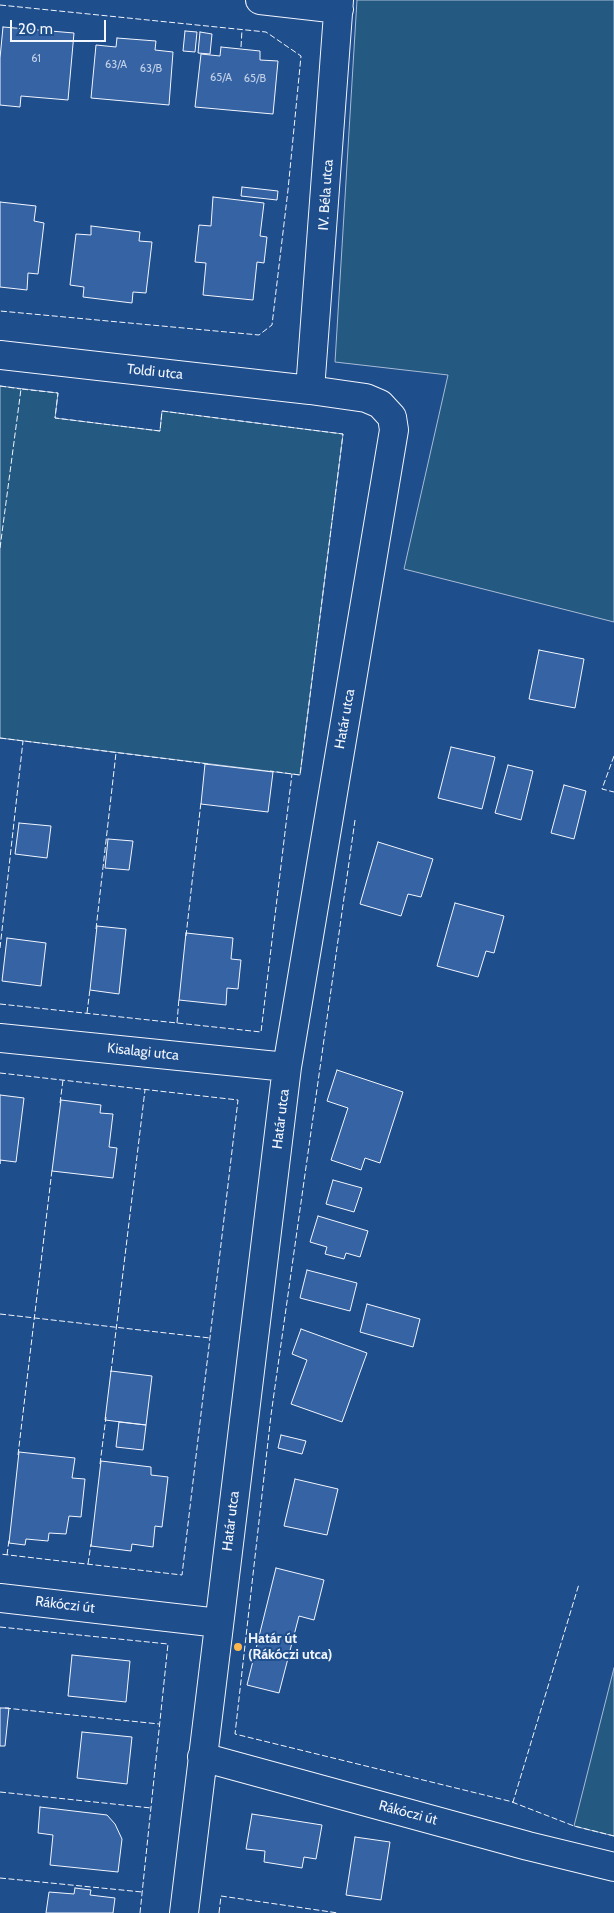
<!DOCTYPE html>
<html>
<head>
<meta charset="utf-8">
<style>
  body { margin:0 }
  #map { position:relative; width:614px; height:1913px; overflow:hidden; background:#1f4e8c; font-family:Cabin,sans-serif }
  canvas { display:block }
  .scale { position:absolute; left:10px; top:20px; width:96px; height:22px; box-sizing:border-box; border:2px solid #f2f6ff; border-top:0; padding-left:6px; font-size:15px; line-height:18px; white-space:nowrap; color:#f2f6ff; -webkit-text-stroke:4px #1f4e8c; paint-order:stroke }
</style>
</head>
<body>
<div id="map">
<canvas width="614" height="1913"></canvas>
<div class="scale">20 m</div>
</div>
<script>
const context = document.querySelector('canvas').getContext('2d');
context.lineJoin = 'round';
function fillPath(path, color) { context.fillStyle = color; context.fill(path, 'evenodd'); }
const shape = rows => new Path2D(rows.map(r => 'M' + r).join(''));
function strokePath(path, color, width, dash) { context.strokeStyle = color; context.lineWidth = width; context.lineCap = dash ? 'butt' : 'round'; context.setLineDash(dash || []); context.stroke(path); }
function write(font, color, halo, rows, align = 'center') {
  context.font = font + ' Cabin,sans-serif'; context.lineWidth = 4; context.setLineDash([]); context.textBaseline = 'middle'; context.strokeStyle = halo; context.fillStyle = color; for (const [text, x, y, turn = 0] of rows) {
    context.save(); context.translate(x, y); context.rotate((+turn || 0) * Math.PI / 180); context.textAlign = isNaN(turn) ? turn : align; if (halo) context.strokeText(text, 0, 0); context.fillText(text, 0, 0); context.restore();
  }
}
const green = shape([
  [357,0,614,0,614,622,404,569,448,375,335,362,357,0],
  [0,386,58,393,55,418,160,431,162,411,343,434,300,775,0,738,0,386],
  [614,1668,614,1836,574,1826,614,1668]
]);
fillPath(green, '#245a82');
strokePath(green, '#a8bbd7', 1);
const building = shape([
  [3,27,74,33,68,100,21,96,20,107,0,105,0,58,3,27],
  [185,31,197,32,195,52,183,51,185,31],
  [200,32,212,34,210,54,198,53,200,32],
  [117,38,156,41,155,50,173,52,169,105,91,98,96,45,116,47,117,38],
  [221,47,260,51,260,60,278,61,273,114,195,107,201,54,220,56,221,47],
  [242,187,278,191,277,200,241,196,242,187],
  [213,197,264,203,260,236,267,237,264,263,257,262,253,300,203,295,206,263,195,262,199,225,211,226,213,197],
  [0,202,36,206,34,221,44,223,38,274,28,273,27,290,0,287,0,202],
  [91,226,140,232,139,241,152,242,146,293,133,292,132,303,83,297,84,287,70,285,76,234,91,235,91,226],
  [539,650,584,659,575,708,529,699,539,650],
  [451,747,495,757,482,809,438,798,451,747],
  [205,764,273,772,268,812,201,804,205,764],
  [508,765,533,771,521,820,495,813,508,765],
  [564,785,586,791,574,839,551,833,564,785],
  [19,823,51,826,47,858,15,854,19,823],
  [108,839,133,841,129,870,105,868,108,839],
  [378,842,433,859,421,897,408,894,401,916,360,904,378,842],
  [455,903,504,916,494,953,486,951,478,977,437,966,455,903],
  [97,926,126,929,119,994,90,990,97,926],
  [186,933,233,938,231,959,241,960,238,989,227,988,226,1005,179,1000,186,933],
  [7,938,46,943,41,986,2,981,7,938],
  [337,1070,403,1092,380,1163,365,1158,361,1170,331,1160,348,1108,327,1101,337,1070],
  [0,1095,24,1098,16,1162,0,1160,0,1164,0,1095],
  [61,1100,101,1105,100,1113,113,1114,109,1147,117,1148,113,1178,52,1171,61,1100],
  [333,1180,362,1188,354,1212,326,1204,333,1180],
  [318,1216,368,1231,360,1257,346,1253,344,1259,325,1254,327,1247,310,1242,318,1216],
  [307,1270,357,1283,350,1311,300,1298,307,1270],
  [367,1304,420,1319,413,1347,360,1332,367,1304],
  [301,1329,367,1353,342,1422,291,1404,307,1360,292,1354,301,1329],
  [111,1371,152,1376,146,1425,105,1420,111,1371],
  [119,1422,146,1425,143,1450,116,1447,119,1422],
  [281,1435,306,1441,302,1454,278,1448,281,1435],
  [19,1452,75,1458,72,1478,85,1479,81,1517,69,1516,66,1534,49,1533,48,1541,26,1539,25,1545,9,1543,19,1452],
  [101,1461,151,1467,151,1475,168,1477,162,1527,155,1526,153,1547,132,1544,131,1551,91,1546,101,1461],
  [295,1479,338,1489,327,1535,284,1526,295,1479],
  [276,1568,324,1580,314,1620,299,1616,279,1693,247,1685,276,1568],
  [72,1655,130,1661,126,1702,68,1696,72,1655],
  [0,1708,9,1708,5,1746,0,1746,0,1708],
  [82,1732,132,1737,127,1784,77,1778,82,1732],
  [40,1807,107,1815,115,1824,122,1839,118,1872,50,1865,53,1835,38,1833,40,1807],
  [252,1814,322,1825,316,1859,304,1857,302,1868,264,1862,265,1851,246,1849,252,1814],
  [355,1837,390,1842,381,1900,346,1895,355,1837],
  [75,1888,91,1890,90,1895,115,1898,113,1913,46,1913,49,1892,74,1894,75,1888]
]);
fillPath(building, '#3563a3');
strokePath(building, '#f2f6ff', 1);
const street = shape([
  [260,0,339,9],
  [0,355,310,390,366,398,380,404,392,417,394,430,287,1067,184,1913],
  [310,390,339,0],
  [0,1038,287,1067],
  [0,1598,219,1623],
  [202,1757,528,1846,614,1867]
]);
strokePath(street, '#f2f6ff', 30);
strokePath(street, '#1f4e8c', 28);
strokePath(shape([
  [0,5,266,32,301,56,288,190,272,325,259,335,0,311],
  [241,47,242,30],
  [0,386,21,389],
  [0,548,21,389,58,393,55,418,160,431,162,411,343,434,300,775,270,771],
  [0,738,208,764],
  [614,756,602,789,614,792],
  [355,820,271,1415,235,1734,513,1802,579,1584],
  [96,929,116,753],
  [186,936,201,802],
  [0,948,23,741],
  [0,1004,261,1032,292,774],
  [87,1013,90,989],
  [177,1023,179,998],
  [0,1073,238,1100,182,1575,0,1554],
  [60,1103,63,1080],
  [0,1314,210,1338],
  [111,1372,145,1090],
  [18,1455,52,1170],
  [100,1464,106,1417],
  [7,1555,9,1540],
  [88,1564,91,1544],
  [0,1627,168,1644,140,1913],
  [5,1708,159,1724],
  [0,1792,151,1808],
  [512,1802,574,1826,614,1836],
  [0,1878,142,1892],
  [219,1913,221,1896,338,1913]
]), '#f2f6ff', 1, [6, 2.5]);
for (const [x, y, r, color] of [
  [238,1647,5,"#ffb74d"]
]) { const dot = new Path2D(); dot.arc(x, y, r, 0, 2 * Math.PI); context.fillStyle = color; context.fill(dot); strokePath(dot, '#1f4e8c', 2); }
write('11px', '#c3d1e8', null, [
  ["61",36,59],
  ["63/A",116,65],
  ["63/B",151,69],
  ["65/A",221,78],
  ["65/B",255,79]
]);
write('14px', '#f2f6ff', '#1f4e8c', [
  ["IV. Béla utca",326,195,-86],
  ["Toldi utca",155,372,6],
  ["Határ utca",345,719,-80],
  ["Kisalagi utca",143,1052,6],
  ["Határ utca",281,1119,-83],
  ["Határ utca",231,1521,-83],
  ["Rákóczi út",65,1605,7],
  ["Rákóczi út",408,1813,15]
]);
write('bold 14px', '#f2f6ff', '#1f4e8c', [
  ["Határ út",248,1639],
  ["(Rákóczi utca)",248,1655]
], 'left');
</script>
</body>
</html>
